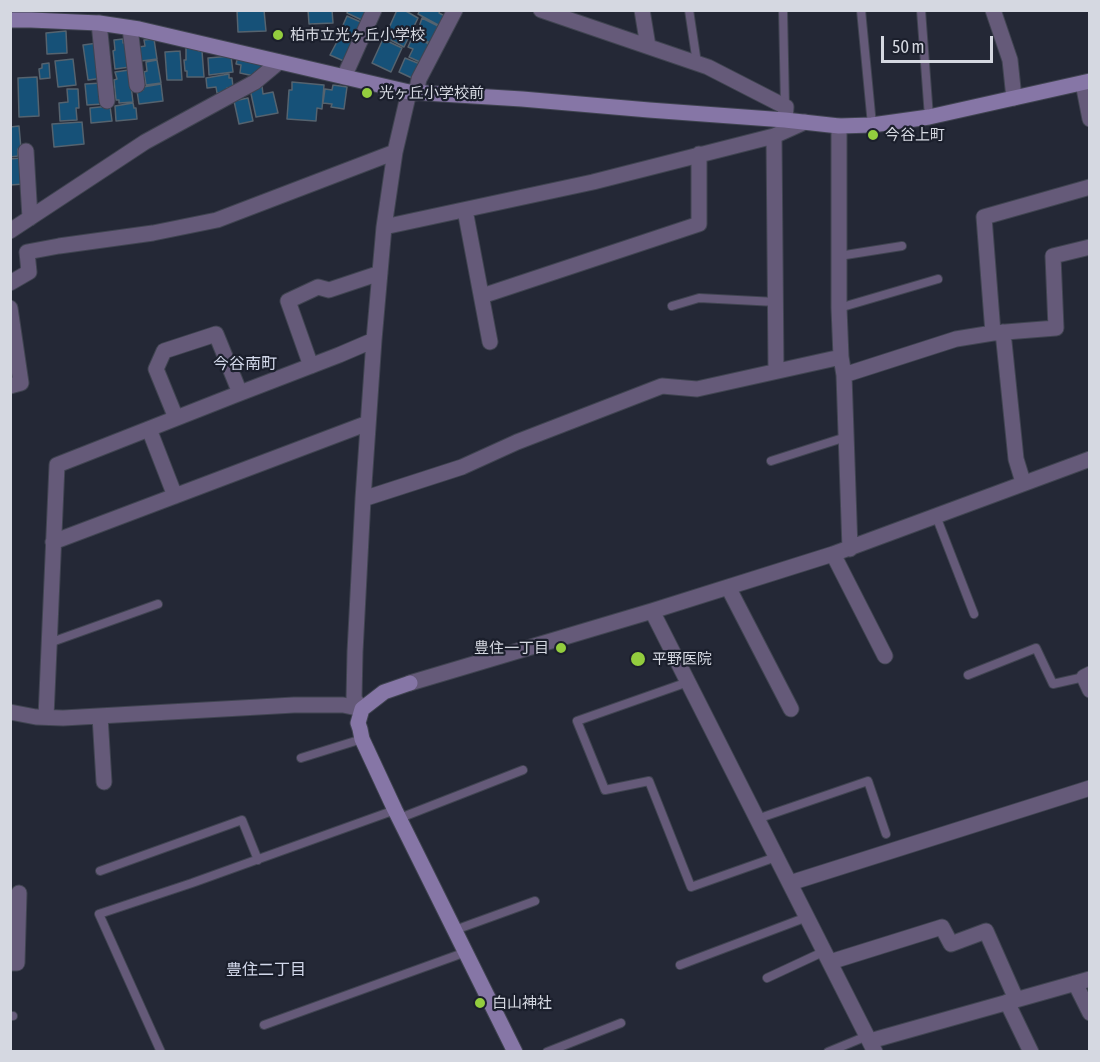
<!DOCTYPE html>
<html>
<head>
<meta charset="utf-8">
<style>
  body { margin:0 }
  #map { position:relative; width:1100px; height:1062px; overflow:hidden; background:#242836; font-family:"Asap Condensed",sans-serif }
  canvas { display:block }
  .frame { position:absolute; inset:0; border:12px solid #d5d8e1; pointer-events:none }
  .scale { position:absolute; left:881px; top:36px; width:112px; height:27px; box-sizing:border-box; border:3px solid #d5d8e1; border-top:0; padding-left:8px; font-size:18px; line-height:21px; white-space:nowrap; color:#d5d8e1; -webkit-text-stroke:4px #1b1f2c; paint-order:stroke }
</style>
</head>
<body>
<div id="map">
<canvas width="1100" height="1062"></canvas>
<div class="frame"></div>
<div class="scale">50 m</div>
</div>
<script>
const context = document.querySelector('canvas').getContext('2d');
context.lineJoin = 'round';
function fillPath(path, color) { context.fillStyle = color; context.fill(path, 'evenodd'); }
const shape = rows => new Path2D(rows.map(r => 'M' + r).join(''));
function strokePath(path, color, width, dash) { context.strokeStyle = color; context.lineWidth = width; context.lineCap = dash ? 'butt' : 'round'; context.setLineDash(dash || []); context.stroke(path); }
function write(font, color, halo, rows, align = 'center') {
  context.font = font + ' "Asap Condensed","Noto Sans JP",sans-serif'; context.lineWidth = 4.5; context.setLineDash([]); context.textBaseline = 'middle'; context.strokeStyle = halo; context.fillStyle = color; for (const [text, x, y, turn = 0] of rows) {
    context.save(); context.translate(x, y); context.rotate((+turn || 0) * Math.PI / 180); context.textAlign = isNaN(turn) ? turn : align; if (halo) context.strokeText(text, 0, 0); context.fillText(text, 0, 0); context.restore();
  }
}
const building = shape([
  [237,10,264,10,266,31,238,32,237,10],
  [308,10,332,10,333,23,309,24,308,10],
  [348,10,372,10,366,22,347,13,348,10],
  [397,10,404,10,418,18,404,47,385,37,397,10],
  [420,10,440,10,439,13,445,16,440,26,418,14,420,10],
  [347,16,363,23,355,41,339,34,347,16],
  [422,18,438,26,430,43,418,37,422,28,419,27,422,18],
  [66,31,67,53,47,54,46,33,66,31],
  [340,36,355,43,346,62,330,55,340,36],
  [413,36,429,44,420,62,409,57,413,49,408,47,413,36],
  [123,39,123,43,127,42,130,67,115,69,113,51,115,50,114,40,123,39],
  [154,39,157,59,141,61,139,47,145,46,144,40,154,39],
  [383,39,402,48,391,72,372,63,383,39],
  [98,43,103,78,88,80,83,45,98,43],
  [198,46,199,51,202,51,204,77,187,77,187,71,185,71,184,60,186,60,186,47,198,46],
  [180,51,182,80,167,80,165,52,180,51],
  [231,56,233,72,209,75,208,58,231,56],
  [238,56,271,64,260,74,255,72,254,76,240,73,241,65,236,64,238,56],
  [405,58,420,64,414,79,399,72,405,58],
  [73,59,76,85,58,87,55,61,73,59],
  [157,60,161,83,146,85,144,72,147,71,146,62,157,60],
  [49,63,50,78,40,79,39,69,42,68,42,64,49,63],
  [129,70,133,102,119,103,119,100,116,100,114,80,117,79,115,72,129,70],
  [229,74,229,78,232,78,233,87,227,88,228,91,217,93,216,87,207,88,206,78,229,74],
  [37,77,39,116,19,117,18,78,37,77],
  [292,82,324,85,322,109,317,108,316,121,287,119,289,90,292,90,292,82],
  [102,83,103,104,87,105,85,84,102,83],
  [161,84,163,101,139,104,137,91,143,90,143,87,161,84],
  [333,85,347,87,344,109,331,107,332,104,323,103,325,89,332,90,333,85],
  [262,86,263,94,273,92,278,113,256,117,250,89,262,86],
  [67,89,78,89,79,108,76,108,77,120,60,121,59,103,68,102,67,89],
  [248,98,253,121,239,124,234,101,248,98],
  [133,103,134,108,136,108,137,119,116,121,115,106,133,103],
  [110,106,112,121,91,123,90,108,110,106],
  [82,122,84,144,54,147,52,124,82,122],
  [19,126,21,149,18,149,18,156,10,157,10,127,19,126],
  [21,158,24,184,10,185,10,159,21,158]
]);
fillPath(building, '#165178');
strokePath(building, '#55636f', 1.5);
const lane = shape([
  [689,10,697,63],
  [783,10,785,107],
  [861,10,872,125],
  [921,10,929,117],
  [839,256,902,246],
  [672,306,699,298,776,302],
  [839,308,938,279],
  [771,461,846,437],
  [936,516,974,614],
  [49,643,158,604],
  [968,675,1036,648,1053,684,1084,677],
  [688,682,577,721,605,790,649,781,691,887,776,857],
  [301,758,362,739],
  [400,818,523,770],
  [757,819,868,781,886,834],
  [100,871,242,820,258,860],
  [455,930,535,901],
  [680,965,807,917],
  [767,978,825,951],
  [10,1016,13,1016],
  [264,1025,466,952],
  [161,1052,99,914,192,883,395,810],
  [547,1052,621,1023],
  [828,1052,867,1036]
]);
const street = shape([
  [541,10,708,67,786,107,785,120],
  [642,10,648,46],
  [993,10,1010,60,1014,98],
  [99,23,107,101],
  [130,28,137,85],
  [344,77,374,10],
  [1083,83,1090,119],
  [416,93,419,79,455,10],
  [839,126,839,308,841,357,844,375,850,549],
  [774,136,776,371],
  [26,151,30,218],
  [465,210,490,342],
  [384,227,593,182,774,136,805,122],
  [10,231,145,142,255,82,279,62],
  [10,283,29,272,27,252,59,246,153,233,217,220,395,152],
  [482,296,699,224,699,154],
  [10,308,21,383,10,386],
  [1003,332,1016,459,1023,482],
  [993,333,984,217,1090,187],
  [311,366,288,301,318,287,329,290,380,273],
  [844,375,956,339,993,333,1056,328,1053,256,1090,247],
  [176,418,156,369,164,351,216,334,240,393],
  [149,429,175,496],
  [363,499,462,467,517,442,662,386,697,389,841,357],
  [53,542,368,423],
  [833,554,885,656],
  [728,587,791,709],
  [652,611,875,1052],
  [1090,674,1084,677,1090,690],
  [410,683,652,611,833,554,1090,459],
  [362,709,354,699,355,652,363,499,374,340,384,227,395,152,409,92],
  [10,712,36,717,63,718,294,705,343,705,362,709],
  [100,716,104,782],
  [46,717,57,465,235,395,339,355,374,340],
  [790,883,1090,788],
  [830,962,942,927,951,944,986,931,1016,999],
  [10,963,17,963,19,893],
  [1075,983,1090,1013],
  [1007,1002,1031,1052],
  [870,1041,1090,979]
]);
const secondary = shape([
  [10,20,31,20,99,23,139,29,409,92,522,99,649,110,785,120,839,126,872,125,929,117,1090,81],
  [410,683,384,692,362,709,358,723,360,729,362,739,395,810,515,1052]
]);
strokePath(lane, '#404451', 10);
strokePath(street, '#404451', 17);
strokePath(secondary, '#404451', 17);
strokePath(lane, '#655a79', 8);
strokePath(street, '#655a79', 15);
strokePath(secondary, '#8676a6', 15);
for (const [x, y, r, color] of [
  [278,35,6,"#93cd3e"],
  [367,93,6,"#93cd3e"],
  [873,135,6,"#93cd3e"],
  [561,648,6,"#93cd3e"],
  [638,659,8,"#93cd3e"],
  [480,1003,6,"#93cd3e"]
]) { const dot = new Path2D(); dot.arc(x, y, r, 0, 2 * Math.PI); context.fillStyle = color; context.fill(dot); strokePath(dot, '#1b1f2c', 2); }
write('15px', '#d5d8e1', '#1b1f2c', [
  ["柏市立光ヶ丘小学校",290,35],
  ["光ヶ丘小学校前",379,93],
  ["今谷上町",885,135],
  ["豊住一丁目",549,648,"right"],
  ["平野医院",652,659],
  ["白山神社",492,1003]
], 'left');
write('16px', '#d2d8ea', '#1b1f2c', [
  ["今谷南町",245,364],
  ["豊住二丁目",266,970]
]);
</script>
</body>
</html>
